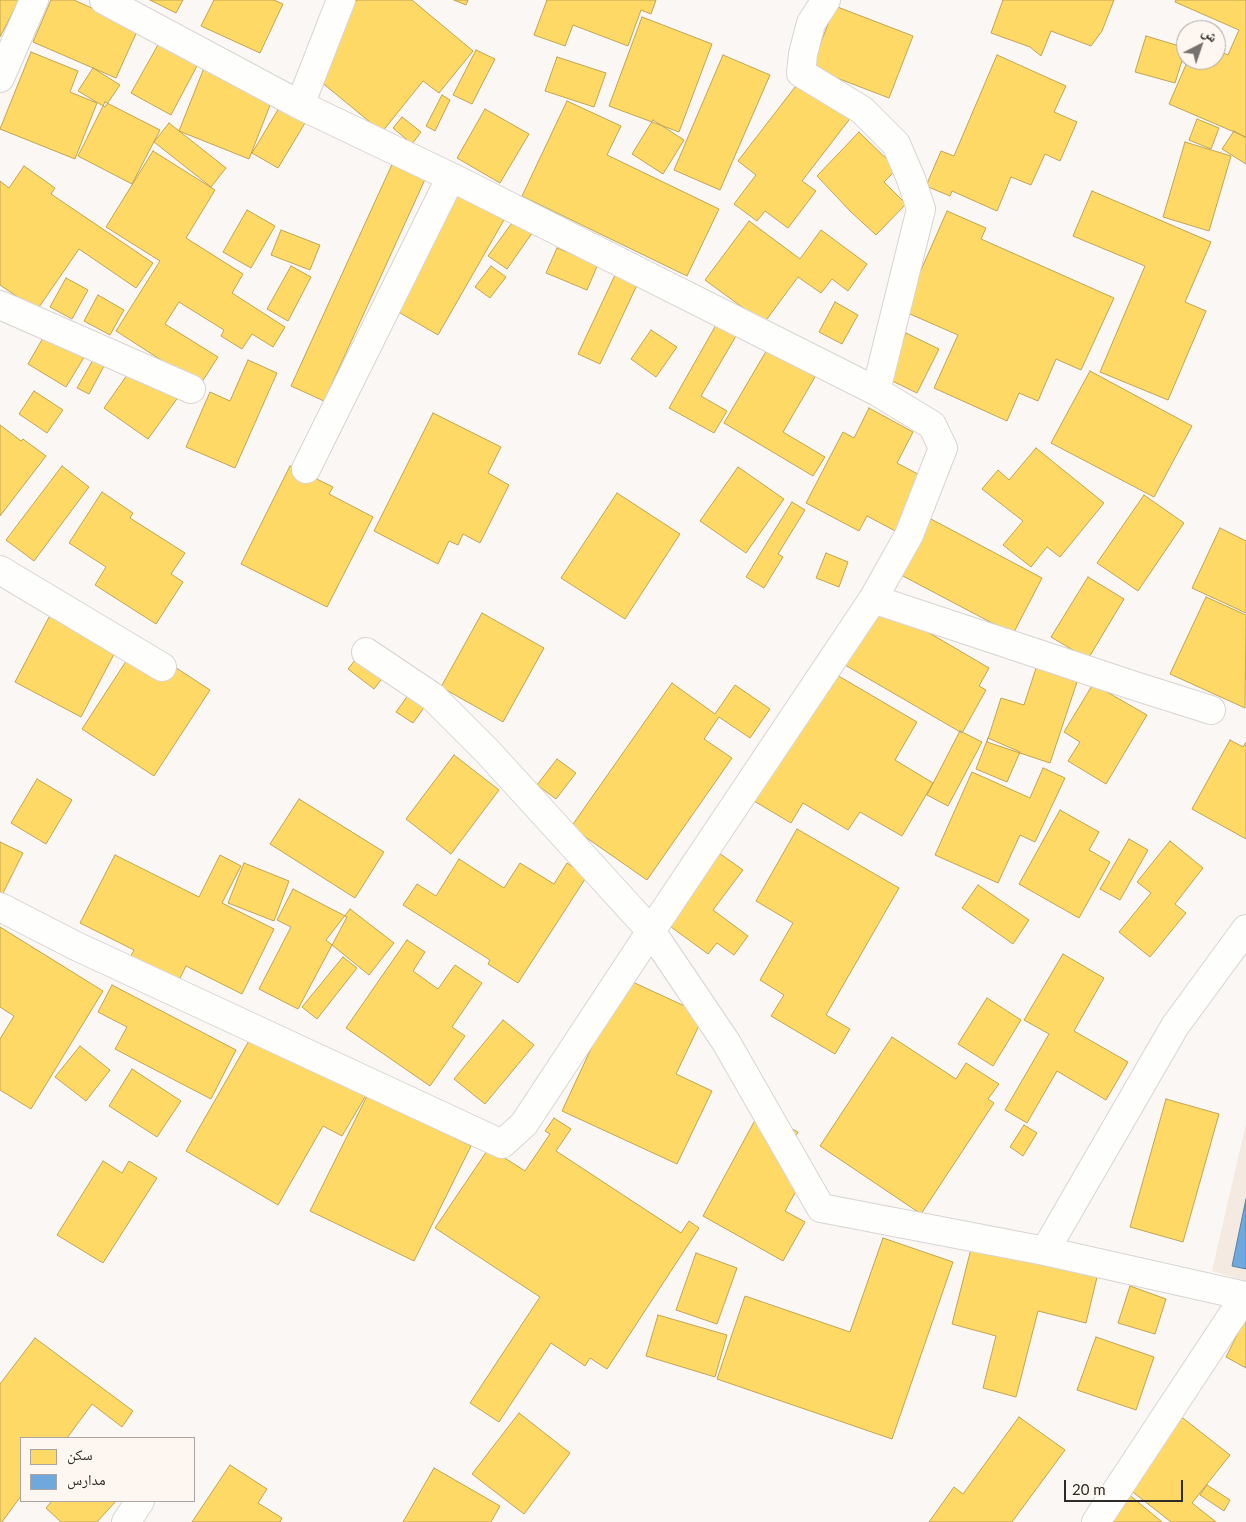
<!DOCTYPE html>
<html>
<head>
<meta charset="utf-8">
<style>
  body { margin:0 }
  #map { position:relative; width:1246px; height:1522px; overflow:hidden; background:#fbf7f4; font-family:Lato,"Noto Naskh Arabic",sans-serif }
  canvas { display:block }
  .legend { position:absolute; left:20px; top:1437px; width:175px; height:65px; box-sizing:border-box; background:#fef7f1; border:1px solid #aaa5a0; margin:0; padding:6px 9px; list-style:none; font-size:15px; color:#2d2a27 }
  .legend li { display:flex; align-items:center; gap:10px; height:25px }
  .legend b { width:25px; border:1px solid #aaa5a0 }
  .north { position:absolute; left:1176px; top:20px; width:50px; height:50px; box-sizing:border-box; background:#fef7f1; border:1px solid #aaa5a0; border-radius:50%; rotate:41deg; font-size:14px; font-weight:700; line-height:20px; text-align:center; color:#2d2a27 }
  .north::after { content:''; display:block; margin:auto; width:18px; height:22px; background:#75726f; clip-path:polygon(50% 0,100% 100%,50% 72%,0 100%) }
  .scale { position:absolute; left:1064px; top:1480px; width:119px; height:22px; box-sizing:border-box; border:2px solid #2d2a27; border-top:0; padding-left:6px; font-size:15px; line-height:18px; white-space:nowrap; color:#2d2a27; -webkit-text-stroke:4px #fef7f1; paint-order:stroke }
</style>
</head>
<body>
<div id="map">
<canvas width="1246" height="1522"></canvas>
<ul class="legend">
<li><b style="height:14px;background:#ffd966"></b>سكن</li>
<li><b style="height:14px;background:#6fa8dc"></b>مدارس</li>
</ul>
<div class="north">ش</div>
<div class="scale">20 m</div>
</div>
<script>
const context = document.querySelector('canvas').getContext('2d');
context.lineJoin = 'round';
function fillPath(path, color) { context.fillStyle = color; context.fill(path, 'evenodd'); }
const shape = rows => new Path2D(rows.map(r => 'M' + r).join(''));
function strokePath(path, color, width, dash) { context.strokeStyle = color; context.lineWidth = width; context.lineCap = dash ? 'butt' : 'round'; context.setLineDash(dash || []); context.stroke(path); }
fillPath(shape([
  [1246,1123,1246,1281,1212,1271]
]), '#f4eae2');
const homes = shape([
  [0,0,19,0,0,37,0,0],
  [51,0,74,0,138,29,116,78,33,42,51,0],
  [150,0,183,0,176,13,150,0],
  [214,0,274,0,283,4,260,53,201,26,214,0],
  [357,0,412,0,473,51,439,93,423,81,382,132,303,67,357,0],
  [454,0,468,0,466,5,454,0],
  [547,0,656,0,651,14,641,10,628,46,573,25,565,46,534,35,547,0],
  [1003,0,1114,0,1102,31,1091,46,1051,31,1041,56,1030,47,991,33,1003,0],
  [1176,0,1246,0,1246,137,1169,104,1188,60,1216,60,1216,50,1228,55,1239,30,1175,2,1176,0],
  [835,6,913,36,889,98,811,68,835,6],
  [642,17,712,44,679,132,609,106,642,17],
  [1146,36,1186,48,1175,83,1135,72,1146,36],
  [159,43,198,64,171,115,131,93,159,43],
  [476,50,495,59,472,104,453,95,476,50],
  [31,52,78,71,70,92,97,103,75,159,0,129,31,52],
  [723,55,770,75,720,190,674,170,723,55],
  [997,55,1066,86,1054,112,1077,122,1060,161,1045,154,1031,185,1011,177,997,211,952,191,950,196,926,186,941,151,954,156,997,55],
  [557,57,606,73,594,107,545,91,557,57],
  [93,68,120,85,105,107,78,91,93,68],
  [204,68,274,95,249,159,179,131,204,68],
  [802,78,852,116,802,181,816,191,788,228,765,211,757,221,734,204,756,175,738,161,802,78],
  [442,95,450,100,435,131,426,126,442,95],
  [285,98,311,113,278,168,252,153,285,98],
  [567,101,621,126,607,155,719,209,687,276,522,196,567,101],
  [105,102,160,130,132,184,78,156,105,102],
  [485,109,529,134,500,183,457,158,485,109],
  [402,117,421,132,412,144,393,128,402,117],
  [1197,119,1219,128,1211,149,1189,140,1197,119],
  [653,120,684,140,663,174,632,154,653,120],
  [169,123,226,168,211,187,154,142,169,123],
  [1234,131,1246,138,1246,164,1222,149,1234,131],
  [859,132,897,169,884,182,906,204,876,235,851,212,817,176,859,132],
  [1185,142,1231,156,1209,231,1163,217,1185,142],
  [153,151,215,190,186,238,243,274,232,293,285,327,273,347,252,334,242,349,221,336,224,330,179,302,165,324,218,357,200,385,116,331,160,261,106,227,153,151],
  [394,160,427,175,324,401,291,386,394,160],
  [24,166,55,188,51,194,153,263,136,288,79,249,37,310,0,285,0,181,9,188,24,166],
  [458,190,505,218,438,335,390,307,458,190],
  [1092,191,1211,242,1185,302,1206,311,1168,400,1100,372,1145,266,1073,236,1092,191],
  [247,210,275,226,251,268,223,252,247,210],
  [947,211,986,228,981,239,1114,298,1081,370,1056,359,1038,401,1019,393,1007,421,934,388,958,335,903,311,947,211],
  [517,216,535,229,507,269,488,256,517,216],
  [749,221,800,259,821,230,867,264,848,291,832,279,821,293,798,277,764,323,705,280,749,221],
  [281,230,320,245,310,270,271,255,281,230],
  [557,248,598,264,587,290,546,273,557,248],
  [291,266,311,277,288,321,267,309,291,266],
  [491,266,506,277,490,298,475,287,491,266],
  [615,275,637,285,600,364,578,354,615,275],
  [66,278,88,290,72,319,50,307,66,278],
  [98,295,124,310,110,335,84,321,98,295],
  [835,302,858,315,842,344,819,332,835,302],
  [716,325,736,336,701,396,727,411,714,433,669,408,716,325],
  [651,330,677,347,656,377,631,359,651,330],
  [47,331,86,354,66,387,28,364,47,331],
  [906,333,939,349,917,393,884,377,906,333],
  [768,348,815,377,783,432,825,457,813,476,724,423,768,348],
  [139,358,184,389,148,439,104,408,139,358],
  [93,360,104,366,89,394,77,388,93,360],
  [248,360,277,373,235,468,186,447,210,392,230,401,248,360],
  [1090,371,1192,426,1154,497,1051,443,1090,371],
  [34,391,63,410,47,433,19,414,34,391],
  [869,408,913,432,897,463,929,480,901,534,867,516,859,531,806,503,843,432,854,438,869,408],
  [433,413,501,447,488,473,509,485,480,543,463,534,458,545,449,541,438,564,374,531,433,413],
  [0,425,21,441,23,439,46,456,0,516,0,425],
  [1036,448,1104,503,1060,557,1047,547,1031,567,1003,545,1023,521,982,489,998,470,1009,480,1036,448],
  [62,466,89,487,34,561,6,540,62,466],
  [290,466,333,487,329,494,373,517,327,607,241,564,290,466],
  [738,467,784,499,746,553,700,521,738,467],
  [102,492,133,513,130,518,185,553,171,574,183,582,156,624,95,585,106,567,69,543,102,492],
  [617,493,680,534,625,619,561,578,617,493],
  [1144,495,1184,523,1138,591,1097,563,1144,495],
  [792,502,805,510,778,554,783,557,764,588,746,577,792,502],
  [931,519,1042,578,1013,634,901,575,931,519],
  [1220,528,1246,541,1246,613,1192,588,1220,528],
  [826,553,848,562,839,587,816,578,826,553],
  [1088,577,1124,599,1088,659,1051,637,1088,577],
  [1206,597,1246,615,1245,708,1170,674,1206,597],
  [56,604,122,639,81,717,15,682,56,604],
  [880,604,989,668,979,686,986,690,962,733,845,665,880,604],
  [482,613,544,648,503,722,441,687,482,613],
  [138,643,210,690,154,776,82,729,138,643],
  [362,651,388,671,374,689,348,669,362,651],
  [1039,659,1080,673,1050,763,987,742,1001,698,1024,705,1039,659],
  [830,671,917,722,895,760,933,783,902,836,860,812,848,830,803,803,791,823,754,801,830,671],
  [672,683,715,714,735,685,770,709,750,738,719,717,704,739,732,758,647,880,571,827,672,683],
  [1093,684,1147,715,1106,784,1068,761,1080,742,1064,732,1093,684],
  [412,690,428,702,413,723,396,712,412,690],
  [960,731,982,742,948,806,927,795,960,731],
  [988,738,1020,752,1007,782,976,769,988,738],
  [1230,740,1243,747,1246,742,1246,839,1192,809,1230,740],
  [454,755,499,790,451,854,406,819,454,755],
  [557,759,576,773,556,799,537,785,557,759],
  [1043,768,1065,778,1035,842,1020,835,998,883,935,855,972,772,1030,798,1043,768],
  [37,779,72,800,46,844,11,823,37,779],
  [299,799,384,852,355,898,270,844,299,799],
  [1060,810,1099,832,1089,850,1110,862,1079,918,1019,884,1060,810],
  [797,829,899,888,826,1015,850,1029,835,1054,771,1016,784,995,760,980,793,923,756,901,797,829],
  [1129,839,1148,850,1120,900,1100,889,1129,839],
  [1170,841,1203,868,1175,904,1186,913,1150,957,1119,932,1151,893,1137,882,1170,841],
  [0,842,23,853,0,899,0,842],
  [719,853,743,870,713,910,748,936,734,955,717,943,708,954,667,924,719,853],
  [115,855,199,897,220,855,241,866,222,903,274,929,242,994,186,966,177,984,128,961,134,950,80,923,115,855],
  [459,859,504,888,520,863,554,884,567,863,587,876,518,983,488,964,490,960,403,905,417,884,436,896,459,859],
  [244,863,289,881,274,921,228,903,244,863],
  [978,885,1029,920,1013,944,962,908,978,885],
  [293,889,347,917,298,1009,259,989,291,927,277,920,293,889],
  [350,909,394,943,369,975,326,940,350,909],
  [0,927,103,991,31,1109,0,1090,0,1039,14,1016,0,1007,0,927],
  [407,940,425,952,413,971,438,989,455,965,482,983,452,1027,465,1036,430,1086,346,1028,407,940],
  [1063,954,1104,978,1074,1031,1128,1062,1106,1100,1057,1071,1027,1123,1005,1110,1049,1034,1024,1020,1063,954],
  [343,957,357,968,317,1019,302,1007,343,957],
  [624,978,704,1015,676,1074,712,1091,677,1164,562,1111,624,978],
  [112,985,236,1050,211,1099,115,1049,127,1027,98,1012,112,985],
  [987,998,1021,1020,993,1066,958,1044,987,998],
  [503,1020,534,1045,485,1104,454,1079,503,1020],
  [254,1032,368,1092,342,1136,323,1126,278,1205,186,1151,254,1032],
  [892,1037,956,1079,966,1063,999,1084,988,1099,994,1103,921,1214,820,1146,892,1037],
  [80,1046,110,1070,86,1101,55,1077,80,1046],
  [132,1069,181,1101,157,1137,109,1106,132,1069],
  [368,1094,471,1146,414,1261,310,1211,368,1094],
  [1166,1099,1219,1114,1183,1242,1130,1227,1166,1099],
  [760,1111,798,1132,781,1163,805,1175,785,1211,805,1222,783,1261,703,1216,760,1111],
  [554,1118,571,1129,556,1151,681,1233,689,1221,699,1228,607,1369,590,1358,585,1366,551,1343,499,1422,470,1403,540,1297,435,1228,489,1148,525,1171,550,1134,545,1131,554,1118],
  [1024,1125,1037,1133,1023,1156,1010,1147,1024,1125],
  [103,1161,122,1173,129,1161,157,1178,103,1263,57,1235,103,1161],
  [883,1238,953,1262,892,1439,717,1379,745,1296,850,1332,883,1238],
  [973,1241,1098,1273,1086,1323,1038,1311,1016,1397,983,1388,996,1336,952,1324,973,1241],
  [696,1253,737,1268,717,1324,676,1310,696,1253],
  [1130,1286,1166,1299,1155,1334,1118,1323,1130,1286],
  [658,1315,727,1335,715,1377,646,1356,658,1315],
  [1246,1317,1246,1368,1226,1357,1246,1317],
  [1096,1337,1154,1357,1136,1410,1077,1390,1096,1337],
  [35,1338,133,1411,122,1427,92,1404,67,1438,21,1438,21,1496,2,1522,0,1522,0,1384,35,1338],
  [1170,1408,1230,1455,1192,1503,1216,1522,1171,1522,1115,1478,1170,1408],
  [519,1413,570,1453,524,1514,472,1474,519,1413],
  [1019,1417,1065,1450,1012,1522,929,1522,954,1487,963,1494,1019,1417],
  [230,1465,267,1489,258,1503,282,1518,280,1522,192,1522,230,1465],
  [434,1468,500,1506,491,1522,403,1522,434,1468],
  [1115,1483,1162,1522,1083,1522,1115,1483],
  [1207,1485,1230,1500,1224,1511,1200,1495,1207,1485],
  [52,1501,116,1501,97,1522,61,1522,46,1508,52,1501]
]);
fillPath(homes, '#ffd966');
strokePath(homes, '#c0a453', 1);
const schools = shape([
  [1246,1199,1246,1269,1232,1266,1246,1199]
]);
fillPath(schools, '#6fa8dc');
strokePath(schools, '#5b82a6', 1);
const minor = shape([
  [104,0,300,105,451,177,876,391,921,209,911,179,896,144,862,110,801,73,803,54,811,23,826,0],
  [0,78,34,0],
  [300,105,341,0],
  [0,305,191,389],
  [306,469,451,177],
  [0,570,162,667],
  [873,599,909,535,943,448,932,425,876,391],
  [366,652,433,697,488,752,651,931,726,1042,821,1208,1045,1251,1246,1296],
  [0,907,76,946,502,1144,524,1124,651,931,873,599,1135,686,1211,710],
  [1045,1251,1175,1026,1246,929],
  [126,1522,140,1501],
  [1096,1522,1245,1296]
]);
strokePath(minor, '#d7d4d1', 30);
strokePath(minor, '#fefefd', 28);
</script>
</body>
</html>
